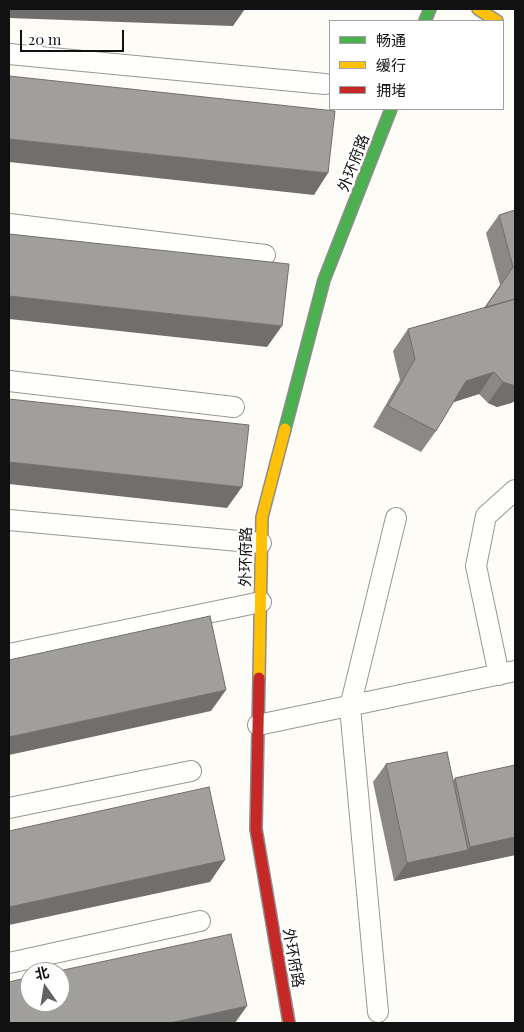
<!DOCTYPE html>
<html>
<head>
<meta charset="utf-8">
<style>
  body { margin:0 }
  #map { position:relative; width:524px; height:1032px; overflow:hidden; background:#fdfcf7; font-family:"Playfair Display","Noto Sans SC",serif }
  canvas { display:block }
  .frame { position:absolute; inset:0; border:10px solid #111; pointer-events:none }
  .legend { position:absolute; left:329px; top:20px; width:175px; height:90px; box-sizing:border-box; background:#fff; border:1px solid #a0a0a0; margin:0; padding:6px 9px; list-style:none; font-size:15px; color:#111 }
  .legend li { display:flex; align-items:center; gap:10px; height:25px }
  .legend b { width:25px; border:1px solid #a0a0a0 }
  .north { position:absolute; left:20px; top:962px; width:50px; height:50px; box-sizing:border-box; background:#fff; border:1px solid #a0a0a0; border-radius:50%; rotate:347deg; font-size:14px; font-weight:700; line-height:20px; text-align:center; color:#111 }
  .north::after { content:''; display:block; margin:auto; width:18px; height:22px; background:#646362; clip-path:polygon(50% 0,100% 100%,50% 72%,0 100%) }
  .scale { position:absolute; left:20px; top:30px; width:104px; height:22px; box-sizing:border-box; border:2px solid #111; border-top:0; padding-left:6px; font-size:15px; line-height:18px; white-space:nowrap; color:#111; -webkit-text-stroke:4px #fff; paint-order:stroke }
</style>
</head>
<body>
<div id="map">
<canvas width="524" height="1032"></canvas>
<div class="frame"></div>
<ul class="legend">
<li><b style="height:6px;background:#4caf50"></b>畅通</li>
<li><b style="height:6px;background:#ffc107"></b>缓行</li>
<li><b style="height:6px;background:#c62828"></b>拥堵</li>
</ul>
<div class="north">北</div>
<div class="scale">20 m</div>
</div>
<script>
const context = document.querySelector('canvas').getContext('2d');
context.lineJoin = 'round';
const shape = rows => new Path2D(rows.map(r => 'M' + r).join(''));
function strokePath(path, color, width, dash) { context.strokeStyle = color; context.lineWidth = width; context.lineCap = dash ? 'butt' : 'round'; context.setLineDash(dash || []); context.stroke(path); }
function fillPath(path, color) { context.fillStyle = color; context.fill(path, 'evenodd'); }
function write(font, color, halo, rows, align = 'center') {
  context.font = font + ' "Playfair Display","Noto Sans SC",serif'; context.lineWidth = 5; context.setLineDash([]); context.textBaseline = 'middle'; context.strokeStyle = halo; context.fillStyle = color; for (const [text, x, y, turn = 0] of rows) {
    context.save(); context.translate(x, y); context.rotate((+turn || 0) * Math.PI / 180); context.textAlign = isNaN(turn) ? turn : align; if (halo) context.strokeText(text, 0, 0); context.fillText(text, 0, 0); context.restore();
  }
}
const lane = shape([
  [9,54,325,84],
  [9,224,265,255],
  [9,381,234,407],
  [9,520,261,543],
  [9,654,261,602],
  [499,675,476,566,486,516,515,490],
  [258,725,515,671],
  [9,808,191,771],
  [9,963,200,921],
  [378,1012,350,707,396,518]
]);
const fast = shape([
  [425,21,430,9],
  [285,429,324,280,391,109]
]);
const slow = shape([
  [478,9,497,21],
  [259,678,262,517,285,429]
]);
const jam = shape([
  [259,678,256,829,289,1023]
]);
strokePath(lane, '#979795', 22);
strokePath(fast, '#8e8d8b', 14);
strokePath(slow, '#8e8d8b', 14);
strokePath(jam, '#8e8d8b', 14);
strokePath(lane, '#fffffe', 20);
strokePath(fast, '#4caf50', 11);
strokePath(slow, '#ffc107', 11);
strokePath(jam, '#c62828', 11);
fillPath(shape([
  [515,210,515,401,511,403,497,407,488,403,479,394,453,402,436,431,421,452,373,427,400,380,393,351,408,329,484,308,500,285,486,233,499,215],
  [386,764,453,781,455,778,515,855,394,881,373,782]
]), '#8a8986');
fillPath(shape([
  [9,9,245,9,233,26,9,18],
  [9,139,328,173,314,195,9,162],
  [9,296,282,326,267,347,9,319],
  [494,372,479,394,451,403,466,381],
  [503,382,515,385,515,401,511,403,497,407,488,403],
  [9,462,242,487,227,508,9,484],
  [226,690,211,711,9,755,9,737],
  [515,837,515,855,394,881,407,863,468,850,470,847],
  [225,860,210,882,9,925,9,907],
  [247,1006,235,1023,170,1023]
]), '#716f6d');
const building = shape([
  [9,76,335,111,328,173,9,139,9,76],
  [515,210,515,299,485,308,513,267,499,215,515,210],
  [9,234,289,264,282,326,9,296,9,234],
  [515,299,515,385,512,385,503,382,494,372,466,381,436,431,388,406,415,359,408,329,515,299],
  [9,399,249,425,242,487,9,462,9,399],
  [210,616,226,690,9,737,9,660,210,616],
  [447,752,468,850,407,863,386,764,447,752],
  [515,765,515,837,470,847,455,778,515,765],
  [209,787,225,860,9,907,9,831,209,787],
  [231,934,247,1006,170,1023,9,1023,9,982,30,977,30,1002,60,1002,60,972,54,972,231,934]
]);
fillPath(building, '#a19f9c');
strokePath(building, '#716f6d', 1);
write('15px', '#111', '#fff', [
  ["外环府路",354,163,-69],
  ["外环府路",246,557,-89],
  ["外环府路",293,958,80]
]);
</script>
</body>
</html>
